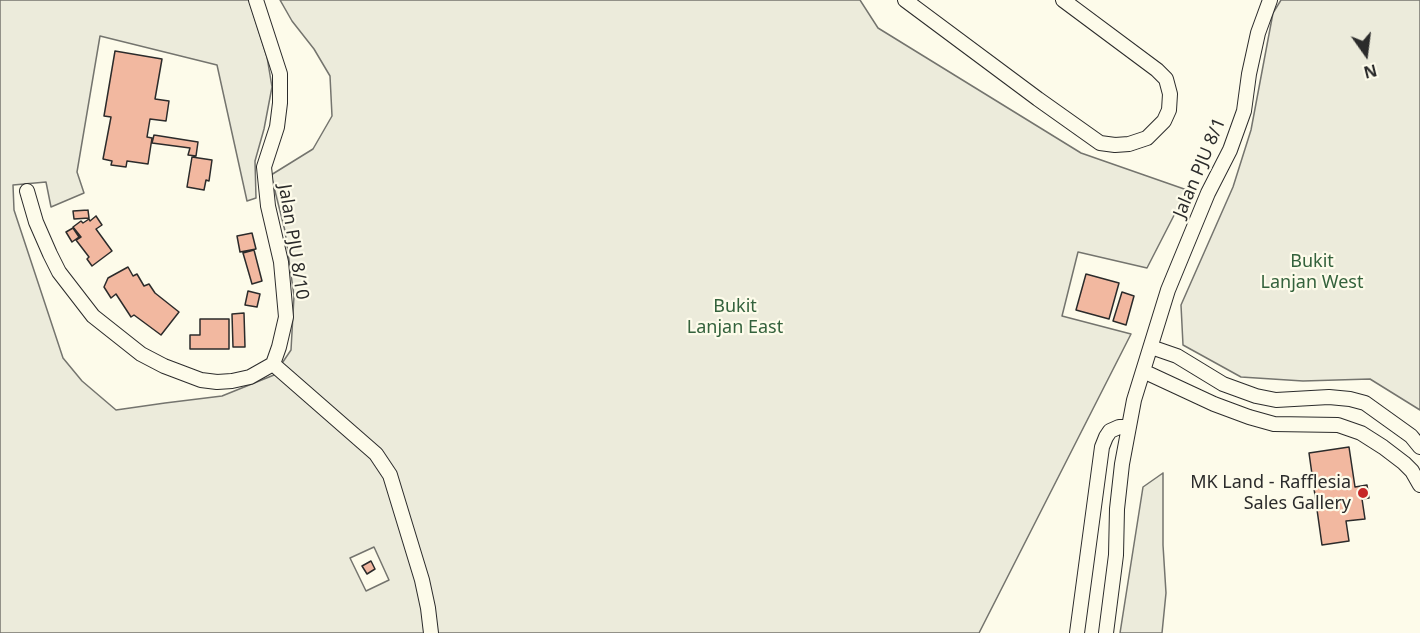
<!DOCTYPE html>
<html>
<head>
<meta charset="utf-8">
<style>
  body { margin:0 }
  #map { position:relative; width:1420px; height:633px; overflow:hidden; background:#fdfbea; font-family:"Noto Sans",sans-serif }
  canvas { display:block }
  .north { position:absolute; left:1336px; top:24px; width:60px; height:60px; -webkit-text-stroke:4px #fdfbea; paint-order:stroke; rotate:166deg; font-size:16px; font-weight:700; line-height:24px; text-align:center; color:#2b2b2b }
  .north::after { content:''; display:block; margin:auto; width:21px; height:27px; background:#2b2b2b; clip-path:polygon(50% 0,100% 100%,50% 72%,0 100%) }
</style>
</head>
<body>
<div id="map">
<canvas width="1420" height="633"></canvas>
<div class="north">N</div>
</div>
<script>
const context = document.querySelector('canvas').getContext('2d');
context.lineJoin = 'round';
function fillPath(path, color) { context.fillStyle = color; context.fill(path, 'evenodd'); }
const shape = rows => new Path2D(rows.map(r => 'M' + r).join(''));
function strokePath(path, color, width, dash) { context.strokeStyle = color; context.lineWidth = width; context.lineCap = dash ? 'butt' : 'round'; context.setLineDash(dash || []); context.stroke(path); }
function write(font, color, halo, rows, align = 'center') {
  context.font = font + ' "Noto Sans",sans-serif'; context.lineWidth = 4.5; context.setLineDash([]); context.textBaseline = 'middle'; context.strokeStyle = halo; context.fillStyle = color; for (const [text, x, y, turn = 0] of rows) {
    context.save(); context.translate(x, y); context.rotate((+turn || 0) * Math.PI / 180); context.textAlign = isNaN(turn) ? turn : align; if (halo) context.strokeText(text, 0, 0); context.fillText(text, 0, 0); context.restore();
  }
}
const green = shape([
  [0,0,249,0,267,57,272,87,264,129,255,161,256,198,247,201,217,65,100,36,77,172,84,193,51,207,46,182,13,185,14,210,63,358,82,381,116,410,165,403,222,396,274,375,291,350,294,296,285,231,271,175,313,149,332,116,330,76,314,49,292,21,280,0,860,0,878,28,1081,153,1187,190,1147,268,1078,252,1062,316,1131,334,979,633,0,633,0,0],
  [374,547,389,580,366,591,350,558,374,547],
  [1281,0,1420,0,1420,410,1370,379,1303,381,1241,377,1183,345,1181,305,1233,187,1251,130,1273,13,1281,0],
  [1163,473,1163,545,1166,593,1162,633,1120,633,1143,487,1163,473]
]);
fillPath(green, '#ecebdb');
strokePath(green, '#74746e', 1.5);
const building = shape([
  [115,51,162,59,155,99,169,101,166,121,150,119,147,137,152,138,148,164,127,161,126,167,111,165,112,161,103,159,111,117,104,116,115,51],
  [154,135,198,142,196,156,188,155,190,148,152,143,154,135],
  [192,157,212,160,209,181,206,180,204,190,187,187,192,157],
  [88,210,89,218,74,219,73,211,88,210],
  [96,216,102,225,96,229,112,251,92,266,87,259,89,257,76,240,81,237,73,227,81,221,83,223,89,219,90,221,96,216],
  [73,228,79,237,72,242,66,232,73,228],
  [252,233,256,249,240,252,237,236,252,233],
  [254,250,262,281,252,284,243,253,254,250],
  [128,267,133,276,137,274,144,286,149,284,155,293,179,312,161,335,134,315,131,317,116,294,111,298,104,287,108,278,128,267],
  [1086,274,1119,283,1109,319,1076,310,1086,274],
  [248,291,260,294,257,307,245,305,248,291],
  [1122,292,1134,296,1126,325,1113,321,1122,292],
  [244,313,245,347,233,347,232,314,244,313],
  [200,319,229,319,229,349,190,349,190,335,200,335,200,319],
  [1349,447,1355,487,1367,485,1369,498,1362,499,1365,519,1346,521,1349,541,1322,545,1309,453,1349,447],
  [371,561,375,569,367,574,362,566,371,561]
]);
fillPath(building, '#f2b8a0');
strokePath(building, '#2b2b2b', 1.5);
const minor = shape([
  [905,0,1038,99,1100,143,1115,145,1129,144,1147,138,1164,121,1169,110,1170,94,1166,79,1157,70,1063,0],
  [27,191,36,222,50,254,59,272,93,316,141,354,164,366,201,380,217,382,232,381,250,377,273,364,279,347,286,317,281,262,268,206,264,167,277,127,280,103,280,74,256,0],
  [1151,347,1177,356,1223,384,1256,396,1276,400,1329,397,1350,399,1365,403,1411,436,1420,447],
  [273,364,376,454,390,475,422,580,428,608,431,633],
  [1143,371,1214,404,1249,417,1274,424,1338,425,1361,433,1383,447,1404,463,1412,471,1420,485],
  [1077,633,1102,447,1106,437,1110,431,1119,427,1129,427],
  [1106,633,1116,555,1117,509,1122,464,1134,400,1168,290,1208,193,1230,150,1244,111,1249,74,1258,33,1270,0]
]);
strokePath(minor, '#2b2b2b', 16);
strokePath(minor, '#fdfbea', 14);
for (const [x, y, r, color] of [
  [1363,493,6,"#c62828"]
]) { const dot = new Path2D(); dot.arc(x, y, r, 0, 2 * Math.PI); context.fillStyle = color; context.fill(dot); strokePath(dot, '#fdfbea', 2); }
write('18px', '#2b2b2b', '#fdfbea', [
  ["Jalan PJU 8/1",1200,168,-67],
  ["Jalan PJU 8/10",293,242,81]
]);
write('18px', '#34623c', '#fdfbea', [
  ["Bukit",1312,262],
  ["Lanjan West",1312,283],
  ["Bukit",735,307],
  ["Lanjan East",735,328]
]);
write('18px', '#2b2b2b', '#fdfbea', [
  ["MK Land - Rafflesia",1351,483],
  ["Sales Gallery",1351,504]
], 'right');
</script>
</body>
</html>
